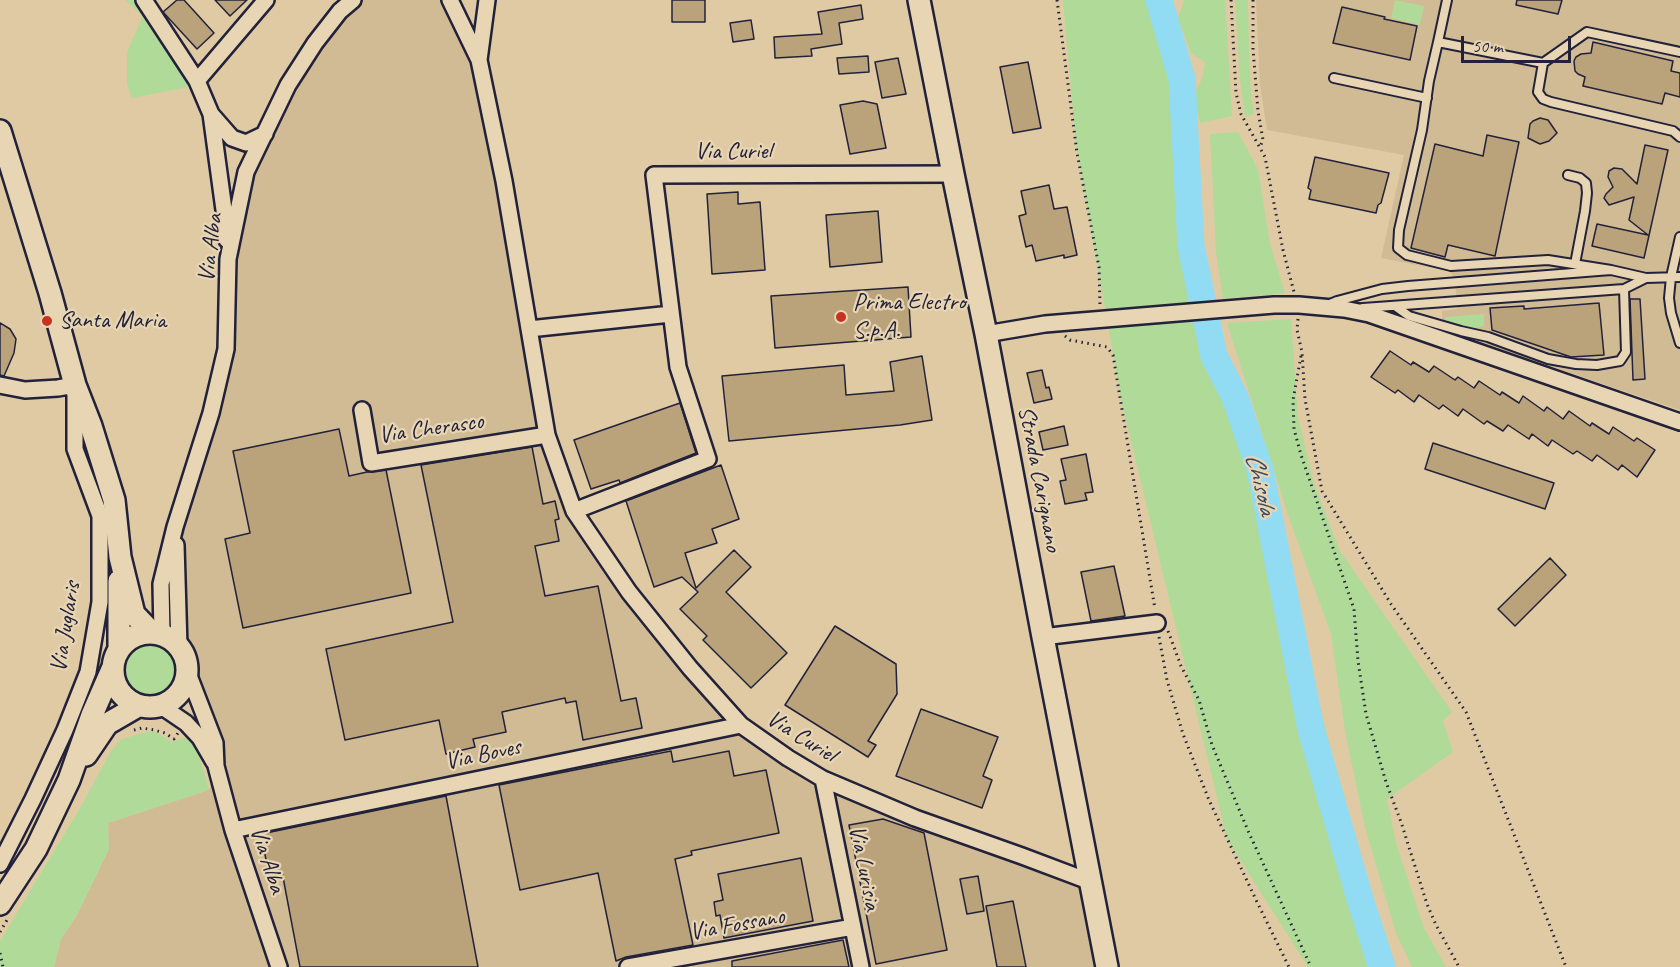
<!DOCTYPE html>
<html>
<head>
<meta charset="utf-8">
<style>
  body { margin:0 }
  #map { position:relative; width:1680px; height:967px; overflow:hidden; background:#dfcaa4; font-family:Caveat,sans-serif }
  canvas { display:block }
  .scale { position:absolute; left:1461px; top:36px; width:110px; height:27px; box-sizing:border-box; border:3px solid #22223b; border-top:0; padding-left:8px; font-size:18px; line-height:21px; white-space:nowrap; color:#22223b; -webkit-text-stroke:4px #e8d5b3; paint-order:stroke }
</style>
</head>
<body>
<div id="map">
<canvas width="1680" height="967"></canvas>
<div class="scale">50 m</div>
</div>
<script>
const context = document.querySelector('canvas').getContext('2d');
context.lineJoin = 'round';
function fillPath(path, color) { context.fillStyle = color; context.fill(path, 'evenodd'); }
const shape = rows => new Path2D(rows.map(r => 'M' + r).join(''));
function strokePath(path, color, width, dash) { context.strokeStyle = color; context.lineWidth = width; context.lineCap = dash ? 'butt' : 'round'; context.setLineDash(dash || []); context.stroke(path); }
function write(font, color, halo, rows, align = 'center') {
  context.font = font + ' Caveat,sans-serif'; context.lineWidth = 4.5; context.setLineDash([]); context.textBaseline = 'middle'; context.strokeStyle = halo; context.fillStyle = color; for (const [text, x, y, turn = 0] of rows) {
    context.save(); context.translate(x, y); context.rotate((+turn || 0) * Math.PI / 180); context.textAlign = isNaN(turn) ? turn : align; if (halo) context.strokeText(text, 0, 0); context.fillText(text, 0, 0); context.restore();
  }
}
fillPath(shape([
  [353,0,450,0,479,60,547,435,574,511,690,668,788,758,1091,882,1107,967,54,967,61,939,77,915,109,849,108,823,209,790,216,766,188,673,187,663,184,655,179,647,175,527,226,349,228,259,246,172,288,85],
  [1256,0,1680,0,1680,410,1473,340,1454,332,1455,326,1442,321,1442,311,1457,309,1455,278,1449,271,1381,258,1404,155,1267,130,1260,85]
]), '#d0bb95');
fillPath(shape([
  [125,0,148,0,198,85,132,98,127,84,127,52,143,16],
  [1063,0,1159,0,1182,79,1191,246,1214,356,1260,470,1386,967,1308,967,1227,839,1122,404,1076,145],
  [1184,0,1225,0,1232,116,1200,123,1194,94,1202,79,1205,62,1191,53,1178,18],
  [1235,0,1248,0,1249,52,1251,95,1254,114,1245,117,1240,81],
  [1395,0,1424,6,1420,25,1391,18],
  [1238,132,1258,169,1270,244,1285,293,1223,299,1216,252,1210,134],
  [1484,314,1484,326,1473,329,1445,321,1445,317],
  [1291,319,1298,417,1314,483,1340,551,1452,712,1443,721,1453,752,1387,799,1396,843,1424,928,1446,967,1412,967,1396,933,1365,827,1345,731,1331,634,1289,518,1227,323],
  '124 669a26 26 0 1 1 52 0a26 26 0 1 1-52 0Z',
  [154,731,172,742,186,737,198,752,209,790,108,823,109,849,77,915,61,939,54,967,0,967,0,941,79,810,110,753,120,740,139,734]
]), '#b0da97');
strokePath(shape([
  [1159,0,1182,79,1191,246,1214,356,1235,397,1260,470,1311,729,1360,899,1382,967]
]), '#91dcf2', 27);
const building = shape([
  [177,0,184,0,214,33,197,49,163,12,177,0],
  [215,0,247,0,230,16,215,0],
  [672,0,705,0,705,22,672,22,672,0],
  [1517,0,1562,0,1558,14,1516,5,1517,0],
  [861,5,863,19,839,23,842,44,811,49,812,56,775,58,774,37,822,34,818,12,861,5],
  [1342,7,1385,17,1384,19,1417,26,1410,60,1333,43,1342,7],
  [751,20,754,39,733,42,730,23,751,20],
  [1593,42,1673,61,1671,71,1680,73,1680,97,1665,93,1662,104,1583,86,1585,77,1578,74,1575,71,1574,61,1576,57,1581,54,1591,53,1593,42],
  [868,56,869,72,839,74,837,58,868,56],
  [898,58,906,94,882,98,875,62,898,58],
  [1028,62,1041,128,1013,133,1000,67,1028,62],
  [863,101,877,104,886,148,850,154,840,105,863,101],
  [1540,118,1548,120,1557,133,1549,141,1540,144,1528,138,1530,124,1533,121,1540,118],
  [1487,135,1519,142,1495,256,1448,245,1445,257,1411,248,1435,144,1483,156,1487,135],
  [1645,145,1668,150,1644,258,1592,246,1597,224,1648,235,1629,220,1634,197,1609,205,1604,198,1606,194,1613,187,1608,177,1609,171,1614,168,1622,169,1637,184,1645,145],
  [1315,157,1389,173,1381,203,1378,205,1376,213,1309,199,1311,190,1308,188,1315,157],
  [1049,185,1054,209,1067,207,1077,255,1064,258,1064,255,1036,261,1032,245,1026,247,1019,216,1026,214,1021,191,1049,185],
  [738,192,738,204,760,202,765,270,712,274,707,194,738,192],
  [878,211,882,262,830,267,826,215,878,211],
  [908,287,911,337,775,348,771,296,908,287],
  [1630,299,1640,299,1645,379,1633,380,1630,299],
  [1599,303,1604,355,1571,357,1492,330,1490,308,1524,306,1524,309,1599,303],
  [0,323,10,329,16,339,14,353,4,376,0,375,0,323],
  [1390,351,1411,365,1413,362,1429,372,1434,366,1455,380,1458,377,1474,388,1479,381,1500,395,1502,392,1519,403,1523,396,1544,411,1547,407,1563,419,1569,411,1590,426,1592,423,1609,434,1613,427,1634,441,1637,438,1655,450,1637,477,1622,465,1618,470,1597,455,1592,461,1577,451,1573,454,1552,440,1548,446,1532,434,1529,439,1508,425,1503,431,1487,421,1484,424,1463,409,1458,416,1443,405,1439,409,1419,395,1414,402,1398,390,1395,393,1371,377,1390,351],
  [922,356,932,420,900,425,729,441,722,376,844,365,846,395,894,391,890,362,922,356],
  [1042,370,1046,388,1049,387,1052,399,1034,403,1027,373,1042,370],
  [680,403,696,453,620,483,619,480,591,489,574,440,680,403],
  [1064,426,1068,445,1043,450,1039,432,1064,426],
  [339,429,349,476,367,472,386,470,411,593,243,628,225,539,250,533,233,451,339,429],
  [1433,443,1554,483,1545,509,1425,469,1433,443],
  [532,447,543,504,555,501,559,519,555,520,559,541,535,546,545,596,598,586,621,701,636,698,642,728,583,740,576,701,566,703,565,698,502,712,506,732,473,739,475,747,446,754,439,720,345,740,326,649,453,622,421,465,532,447],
  [1086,454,1093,492,1085,493,1087,500,1065,504,1060,481,1066,480,1061,459,1086,454],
  [721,465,739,519,712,529,717,543,685,553,696,588,734,550,751,567,726,592,787,653,751,688,703,640,707,636,680,609,698,592,682,577,654,587,626,501,721,465],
  [1550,558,1566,575,1515,626,1498,609,1550,558],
  [1114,566,1125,616,1091,621,1081,572,1114,566],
  [835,626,896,664,897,694,868,741,876,745,868,757,785,705,835,626],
  [921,709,998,737,983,776,992,780,982,808,896,776,921,709],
  [671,751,673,762,729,751,734,776,766,770,779,833,691,851,692,855,675,859,693,945,626,957,616,961,598,873,520,890,499,785,671,751],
  [446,796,478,967,300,967,282,872,269,875,261,834,446,796],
  [883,819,924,833,947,950,876,964,849,825,883,819],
  [801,858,813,921,724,938,720,915,716,916,714,902,723,900,718,874,801,858],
  [978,876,984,911,967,914,960,879,978,876],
  [1013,901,1026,967,997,967,986,906,1013,901],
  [843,940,849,967,732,967,732,961,843,940]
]);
fillPath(building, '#baa27a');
strokePath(building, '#22223b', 1.5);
const lane = shape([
  [1438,42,1447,0],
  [1543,63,1587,32,1680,52],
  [1334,78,1427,98],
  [1568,175,1580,178,1586,183,1587,193,1585,211,1575,264],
  [1680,237,1671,277,1669,298,1671,313,1680,343],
  [1611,270,1548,260,1451,266,1407,255,1398,248,1399,230,1422,130,1429,81,1438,42,1543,63,1538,92,1543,99,1551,102,1673,131,1680,137],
  [1330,304,1337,301,1382,289,1408,286,1611,270,1646,278],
  [1395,306,1409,316,1461,331,1488,337,1548,359,1576,364,1597,365,1620,361,1626,352,1624,289],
  [1363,308,1624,289,1646,278,1680,277]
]);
const street = shape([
  [144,0,197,81,211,114],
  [450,0,479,60,504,181,547,435,574,511,629,592,690,668,741,725,788,758,823,779,915,818,1022,856,1091,882],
  [479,60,487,0],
  [197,81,266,0],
  [227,240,224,210,211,114,232,138,246,143,265,134],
  [529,329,671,314],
  [986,334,1045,324,1274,305,1299,305,1344,309,1369,314,1680,422],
  [0,385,25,390,58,388,75,385,75,449,100,516,100,602,88,672,65,730,33,799,0,864],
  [362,410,371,463,547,435],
  [574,511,708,459,678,367,654,175,953,174],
  [176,545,179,647],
  [162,635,161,584,175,527,211,413,226,349,228,259,246,172,288,85,315,43,340,11,353,0],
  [1043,637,1157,623],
  [188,673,215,743,216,766,233,830,279,967],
  [161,706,186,723,200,738,214,762],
  [823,779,861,967],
  [233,830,741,725],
  [628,967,853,927]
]);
const secondary = shape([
  [919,0,953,174,986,334,1043,637,1107,967],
  [0,131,50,293,75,385,91,426,114,500,120,557,134,614,152,633],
  '113 670a37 37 0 1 1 74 0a37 37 0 1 1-74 0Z',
  [119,650,119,581],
  [86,755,107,724,138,706],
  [0,904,36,849,69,780,92,715,113,667]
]);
strokePath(lane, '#22223b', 12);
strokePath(street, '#22223b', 20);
strokePath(secondary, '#22223b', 26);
strokePath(shape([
  [1057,0,1077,153,1099,267,1100,305],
  [1231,0,1236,93,1241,114,1265,157,1283,250,1294,292],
  [1253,0,1253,49,1258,111,1263,140,1260,147],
  [1298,319,1297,330,1302,352,1305,399,1322,491,1391,604,1466,712,1566,967],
  [1065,336,1070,340,1107,347,1113,355,1155,609],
  [1301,356,1293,400,1294,429,1301,455,1354,609,1358,661,1366,714,1386,782,1401,822,1427,904,1436,925,1459,967],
  [1168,631,1181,666,1199,700,1212,745,1249,833,1311,967],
  [1159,637,1167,680,1183,734,1209,800,1257,902,1289,967],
  [134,730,142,728,154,730,165,733,174,739,178,733],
  [0,932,7,920],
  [0,953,3,967]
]), '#22223b', 3, [1.5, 4.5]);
strokePath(lane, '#e8d5b3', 8);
strokePath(street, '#e8d5b3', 15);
strokePath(secondary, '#e8d5b3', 21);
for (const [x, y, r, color] of [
  [841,317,6,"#c8321e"],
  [47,321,6,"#c8321e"]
]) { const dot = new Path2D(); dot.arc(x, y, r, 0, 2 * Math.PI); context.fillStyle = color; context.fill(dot); strokePath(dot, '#e8d5b3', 2); }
write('24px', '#22223b', '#e8d5b3', [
  ["Via Curiel",733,152],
  ["Via Alba",211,248,-83],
  ["Via Cherasco",431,429,-8],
  ["Strada Carignano",1039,479,79],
  ["Via Juglaris",66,627,-81],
  ["Via Curiel",801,737,32],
  ["Via Boves",483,755,-12],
  ["Via Alba",267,860,72],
  ["Via Lurisia",864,868,79],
  ["Via Fossano",737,925,-10]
]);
write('24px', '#22223b', '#e8d5b3', [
  ["Prima Electro",853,303],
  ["S.p.A.",853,331],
  ["Santa Maria",59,321]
], 'left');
write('italic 26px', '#384760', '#e8d5b3', [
  ["Chisola",1260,484,76]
]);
</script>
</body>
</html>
